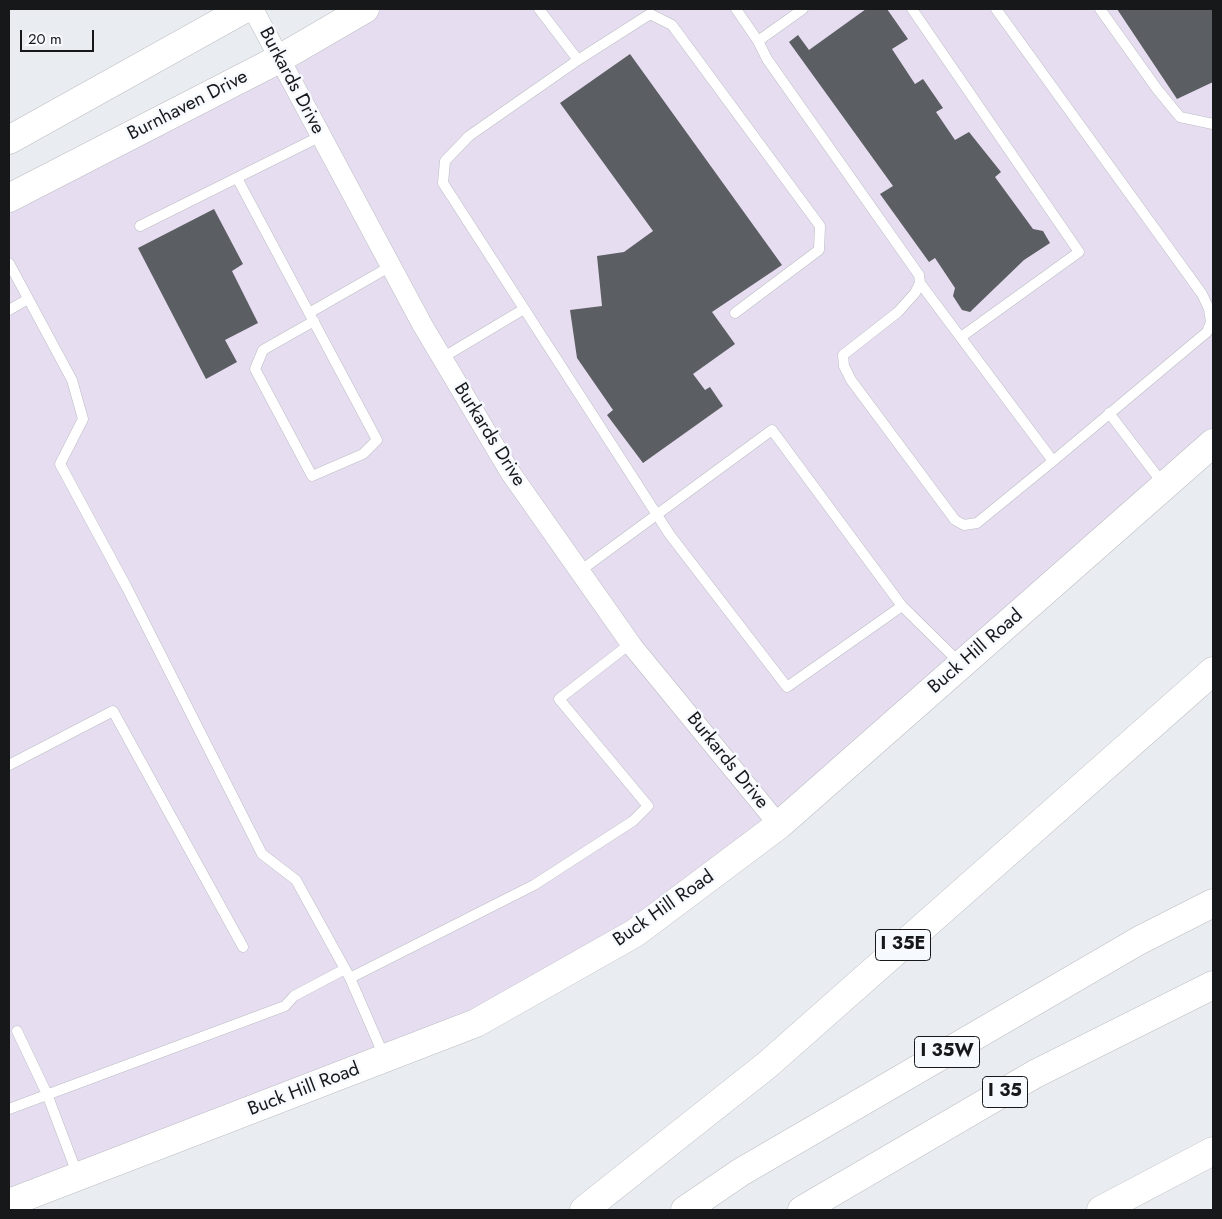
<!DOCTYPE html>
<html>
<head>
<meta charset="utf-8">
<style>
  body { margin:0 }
  #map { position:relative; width:1222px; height:1219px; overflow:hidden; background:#e9ecf0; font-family:Jost,sans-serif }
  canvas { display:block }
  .frame { position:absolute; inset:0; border:10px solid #171819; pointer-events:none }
  .scale { position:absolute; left:20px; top:30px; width:74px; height:22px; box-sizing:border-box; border:2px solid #171819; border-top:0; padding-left:6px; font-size:15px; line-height:18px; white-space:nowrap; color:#171819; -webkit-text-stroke:4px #f6f9fe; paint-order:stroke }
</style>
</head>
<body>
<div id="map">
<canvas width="1222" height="1219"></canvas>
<div class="frame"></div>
<div class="scale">20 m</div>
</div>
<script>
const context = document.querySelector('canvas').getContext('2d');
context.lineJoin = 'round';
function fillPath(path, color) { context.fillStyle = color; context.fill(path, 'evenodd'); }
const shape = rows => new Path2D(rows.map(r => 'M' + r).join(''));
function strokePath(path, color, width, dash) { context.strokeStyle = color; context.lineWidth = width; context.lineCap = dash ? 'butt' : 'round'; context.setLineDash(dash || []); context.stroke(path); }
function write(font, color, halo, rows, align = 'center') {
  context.font = font + ' Jost,sans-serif'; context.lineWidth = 5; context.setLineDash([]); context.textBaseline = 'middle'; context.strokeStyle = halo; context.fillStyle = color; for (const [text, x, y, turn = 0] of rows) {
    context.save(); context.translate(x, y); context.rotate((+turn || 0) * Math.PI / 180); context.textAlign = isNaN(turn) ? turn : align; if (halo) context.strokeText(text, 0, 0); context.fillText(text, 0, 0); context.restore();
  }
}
fillPath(shape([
  [365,9,1213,9,1213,443,779,825,476,1023,9,1203,9,198]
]), '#e7ddf1');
fillPath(shape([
  [866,9,887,9,908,39,892,49,915,84,923,79,943,108,936,112,955,140,969,132,1001,172,995,177,1033,229,1043,231,1050,243,1024,260,970,312,962,310,953,296,955,288,935,258,929,262,880,194,893,186,789,42,798,35,809,50],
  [1117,9,1213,9,1213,82,1177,99],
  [630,54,782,265,712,312,735,344,693,374,705,390,710,387,723,406,643,463,607,415,613,410,577,358,570,310,602,306,597,256,624,252,653,231,560,103],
  [214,209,243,264,232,271,258,323,225,340,237,362,206,379,138,248]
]), '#5b5e62');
const lane = shape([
  [539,9,578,60],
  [736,9,758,41,767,59,919,275,920,283,915,293,898,312,843,355,844,366,851,380,955,520,964,525,977,523,1053,461,1207,332,1211,322,1209,309,1202,294,996,9],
  [912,9,1079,252,961,337],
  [1100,9,1157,89,1180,117,1213,124],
  [758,41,803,9],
  [237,178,377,440,363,454,312,476,255,369,263,350,314,321],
  [140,226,321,136],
  [9,263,72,380,83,419,60,464,126,586,262,854,296,880,350,978],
  [920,283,1053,461],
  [9,310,28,299],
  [309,313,391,266],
  [735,313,819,250,820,226,672,25,650,14,578,60,469,136,445,161,443,183,670,535,787,687,902,606],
  [442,358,524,309],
  [1109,413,1164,485],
  [580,571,772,430,902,606,961,664],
  [9,765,113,711,243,947],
  [17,1031,47,1094,78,1176],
  [384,1056,350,978,534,885,633,821,648,806,559,699,631,643],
  [9,1109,285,1006,294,996,345,969]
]);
const street = shape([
  [253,9,423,326,510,472,633,647,779,825]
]);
const secondary = shape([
  [9,140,244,9],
  [9,198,279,59,365,9],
  [9,1203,476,1023,635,933,779,825,1213,443],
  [1101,1210,1213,1151]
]);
const highway = shape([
  [584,1210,767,1065,1213,671],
  [685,1210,741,1172,1140,940,1213,903],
  [802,1210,1035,1074,1213,985]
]);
strokePath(lane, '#babdc2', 11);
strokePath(street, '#babdc2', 21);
strokePath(secondary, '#babdc2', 29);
strokePath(highway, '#babdc2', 29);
strokePath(lane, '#fff', 10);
strokePath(street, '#fff', 20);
strokePath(secondary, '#fff', 28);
strokePath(highway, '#fff', 28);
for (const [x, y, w] of [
  [903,945,55],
  [947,1052,65],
  [1005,1092,45]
]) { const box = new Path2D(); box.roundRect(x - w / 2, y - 15.5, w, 31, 4); context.fillStyle = '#f6f9fe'; context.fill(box); strokePath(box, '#171819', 1); }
write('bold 18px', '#171819', null, [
  ["I 35E",903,945],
  ["I 35W",947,1052],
  ["I 35",1005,1092]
]);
write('19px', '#171819', '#f6f9fe', [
  ["Burkards Drive",291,81,62],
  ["Burnhaven Drive",188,106,-27],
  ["Burkards Drive",489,435,58],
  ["Buck Hill Road",976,652,-41],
  ["Burkards Drive",727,761,51],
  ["Buck Hill Road",664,909,-35],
  ["Buck Hill Road",304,1090,-21]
]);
</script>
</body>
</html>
